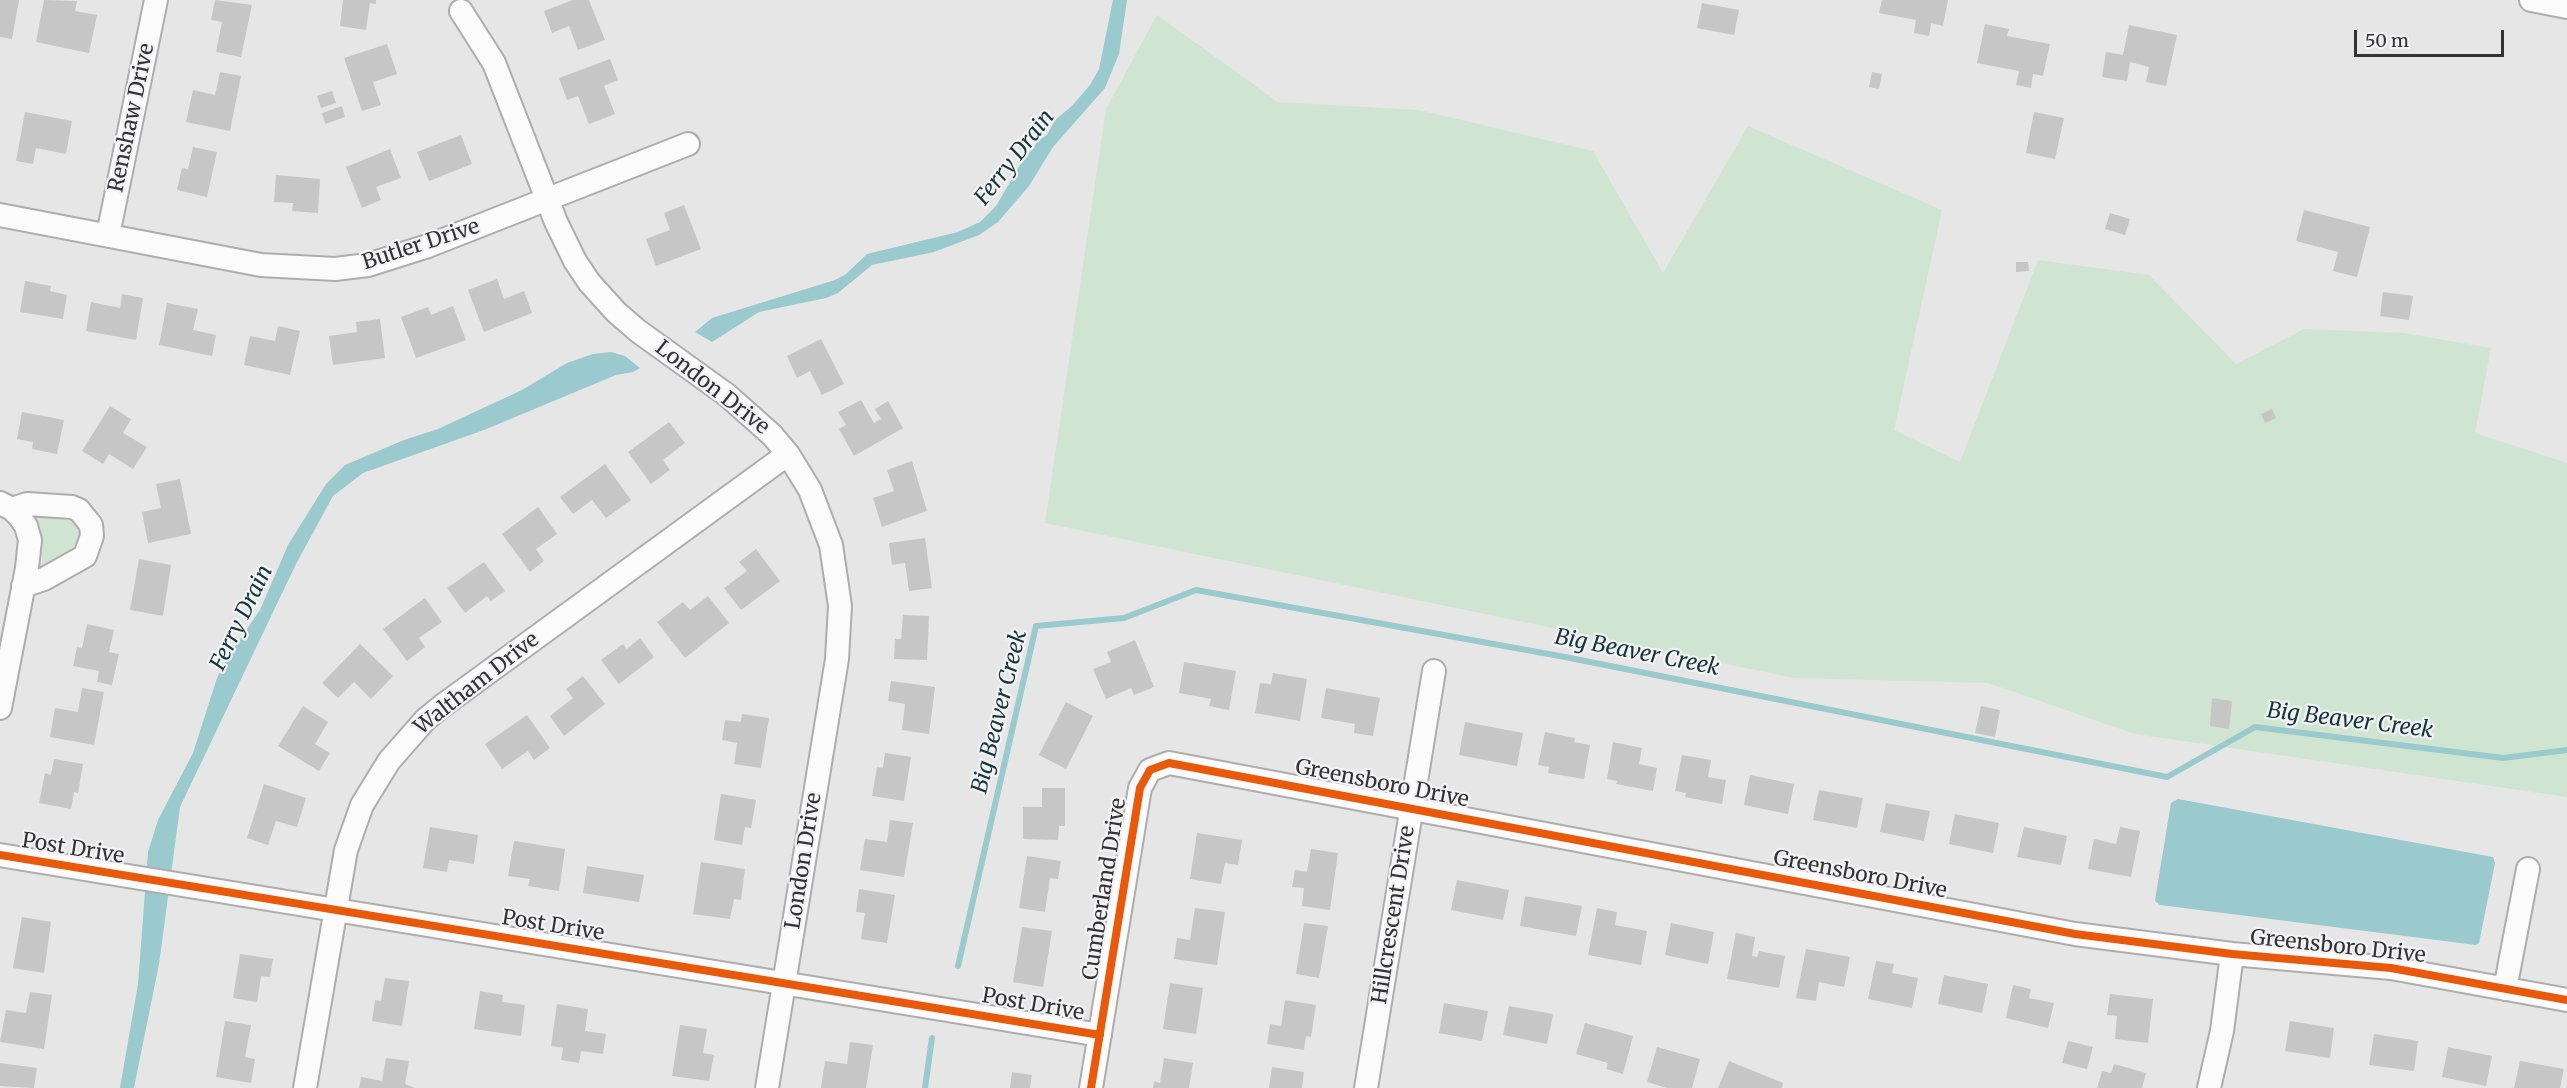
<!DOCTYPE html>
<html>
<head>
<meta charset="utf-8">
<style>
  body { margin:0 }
  #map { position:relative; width:2567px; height:1088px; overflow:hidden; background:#e6e6e6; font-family:Merriweather,serif }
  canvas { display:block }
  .scale { position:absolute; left:2354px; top:30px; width:150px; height:27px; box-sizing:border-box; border:3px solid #333334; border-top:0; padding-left:8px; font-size:18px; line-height:21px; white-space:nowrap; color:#333334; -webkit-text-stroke:4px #f3f3f5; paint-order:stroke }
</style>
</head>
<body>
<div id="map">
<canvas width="2567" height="1088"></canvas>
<div class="scale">50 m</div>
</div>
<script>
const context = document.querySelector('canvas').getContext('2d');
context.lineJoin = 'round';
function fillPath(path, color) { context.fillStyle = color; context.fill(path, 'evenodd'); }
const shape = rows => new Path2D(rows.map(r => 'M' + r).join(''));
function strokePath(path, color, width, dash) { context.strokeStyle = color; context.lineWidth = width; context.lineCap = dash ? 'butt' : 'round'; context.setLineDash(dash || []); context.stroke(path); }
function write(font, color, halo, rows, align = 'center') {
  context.font = font + ' Merriweather,serif'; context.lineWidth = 4.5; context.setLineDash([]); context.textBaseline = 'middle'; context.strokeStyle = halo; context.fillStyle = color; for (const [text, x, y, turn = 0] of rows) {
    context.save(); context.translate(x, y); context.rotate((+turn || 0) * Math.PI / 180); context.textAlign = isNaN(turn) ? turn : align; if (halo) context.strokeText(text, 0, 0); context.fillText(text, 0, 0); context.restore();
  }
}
fillPath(shape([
  [1157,15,1278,102,1419,110,1593,151,1663,273,1748,126,1942,210,1894,430,1960,462,2038,260,2149,275,2236,364,2304,329,2404,333,2491,348,2475,433,2567,463,2567,797,2135,734,1988,683,1794,678,1045,523,1106,109],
  [66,514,80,524,83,537,78,549,42,570,42,537,37,517]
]), '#cfe5d1');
fillPath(shape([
  [1113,0,1127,0,1119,54,1105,88,1053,147,1029,186,998,222,979,235,934,252,872,265,838,293,826,298,759,312,712,342,695,332,712,318,835,280,846,274,867,254,958,232,980,222,996,206,1020,165,1039,140,1047,135,1055,120,1072,106,1090,85,1099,69],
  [611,352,625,356,640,368,633,372,616,375,484,430,363,473,333,496,296,564,180,807,159,964,134,1088,120,1088,138,984,148,852,158,820,193,753,217,678,227,658,260,610,288,545,326,484,345,465,404,440,438,429,522,390,567,363,593,354],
  [2178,799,2493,857,2495,863,2479,943,2476,945,2160,905,2155,901,2156,894,2171,803]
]), '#9acacd');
strokePath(shape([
  [958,966,1036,626,1124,618,1196,590,1565,657,2167,777,2255,727,2503,758,2567,750],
  [925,1088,932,1038]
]), '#9acacd', 6);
fillPath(shape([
  [0,0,19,0,12,39,0,37],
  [44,0,77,1,75,11,97,15,89,53,36,42],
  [215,0,252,5,241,57,216,52,222,22,211,20],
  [343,0,376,0,376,4,370,3,366,30,340,26],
  [573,0,589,0,605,40,578,50,569,26,552,33,544,11],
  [1882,0,1948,0,1943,26,1931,23,1929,36,1914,33,1916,20,1879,13],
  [1702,3,1739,10,1734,35,1697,28],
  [1985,24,2009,29,2007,36,2050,44,2043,76,2033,74,2031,88,2016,85,2019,71,1977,63],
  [2129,25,2177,35,2166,86,2146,82,2149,67,2130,62,2127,81,2102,77,2106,52,2123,55],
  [387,44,397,74,373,82,381,105,362,111,344,58],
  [610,59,618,80,604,86,615,114,589,124,578,96,567,100,559,78],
  [220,72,241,76,230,131,186,122,193,90,215,95],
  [1872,72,1882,74,1879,89,1869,87],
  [332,91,336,103,321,108,317,96],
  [342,106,345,117,325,124,322,113],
  [25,112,72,121,66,154,36,148,33,164,16,161],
  [2034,112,2064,118,2055,159,2026,153],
  [461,135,472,164,429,181,417,152],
  [193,147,217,152,207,197,177,190,182,168,188,169],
  [390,149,401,178,376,187,381,200,362,208,346,167],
  [276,175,320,179,318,213,292,211,293,203,274,202],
  [684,205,701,249,656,266,646,239,670,230,664,213],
  [2304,210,2370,227,2357,277,2333,271,2338,252,2296,241],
  [2110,213,2130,219,2125,235,2105,229],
  [2016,262,2028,262,2029,271,2016,272],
  [497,279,504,299,524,291,532,313,484,332,468,290],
  [25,281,51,286,50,291,67,295,63,319,20,312],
  [2383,292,2413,296,2409,320,2380,316],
  [122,294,143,298,136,340,86,331,91,302,120,308],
  [167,303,198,309,193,330,216,335,212,356,159,345],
  [453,306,466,340,416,358,401,317,428,307,431,315],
  [380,319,385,358,333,365,329,336,357,332,356,322],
  [278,326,300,331,290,375,244,365,250,336,275,341],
  [821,339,844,384,822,395,810,371,797,378,787,356],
  [861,400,874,423,881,419,875,409,888,401,903,428,854,456,839,429,846,425,838,412],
  [110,406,131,419,123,433,147,447,133,469,109,454,103,464,82,451],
  [2272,409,2276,418,2265,423,2261,414],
  [22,412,64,420,57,454,32,449,33,442,17,439],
  [669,422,685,443,663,460,670,470,651,484,628,452],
  [912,461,927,511,882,527,873,498,894,491,887,470],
  [605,464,631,500,606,518,592,500,573,514,560,497],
  [180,479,191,534,148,543,142,512,161,508,156,484],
  [538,507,557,534,536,549,544,561,530,572,502,534],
  [925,538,932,588,909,591,905,563,892,565,889,543],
  [756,549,780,581,741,610,724,588,747,571,739,562],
  [139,559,171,565,163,616,130,610],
  [484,562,505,591,491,601,487,596,465,613,447,588],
  [708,596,729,623,685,658,657,622,683,602,690,610],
  [425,598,442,622,419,638,425,647,407,661,383,629],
  [903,615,929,616,927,660,894,659,895,639,901,639],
  [87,624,114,630,109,652,119,654,112,685,97,682,99,671,73,666,77,647,82,648],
  [640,638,654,657,619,684,601,660,623,644,627,649],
  [1135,640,1154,687,1134,695,1131,688,1106,699,1093,669,1111,662,1107,652],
  [360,644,393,676,371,699,354,682,338,698,322,683],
  [1184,662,1236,671,1229,710,1209,706,1211,699,1179,693],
  [1273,673,1307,679,1300,721,1255,713,1260,683,1271,684],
  [583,676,605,704,564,736,550,716,573,698,566,689],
  [891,681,935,687,929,734,902,730,905,704,888,701],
  [82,688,104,692,94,745,50,737,55,708,78,712],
  [1326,688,1380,698,1373,736,1354,733,1355,724,1321,718],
  [2212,698,2232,701,2229,729,2210,726],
  [1066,702,1093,716,1066,769,1039,755],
  [303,706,328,722,315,744,330,753,319,771,278,746],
  [1981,706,2000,710,1995,737,1975,733],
  [742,714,769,718,761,768,734,764,737,743,722,740,725,720,741,722],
  [527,715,550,748,534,760,528,751,502,769,485,744],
  [1465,722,1523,733,1517,766,1459,755],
  [1545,732,1575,738,1574,742,1590,745,1584,779,1548,773,1549,767,1538,765],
  [1613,742,1642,748,1639,764,1657,768,1653,791,1616,784,1617,781,1607,779],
  [885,753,911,757,904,801,872,796,877,767,883,768],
  [1682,755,1711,760,1708,777,1726,780,1722,804,1685,797,1686,793,1675,791],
  [54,759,83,764,78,793,74,792,71,809,39,803,45,773,51,775],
  [1750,775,1794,784,1788,814,1744,805],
  [264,784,306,798,297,827,276,821,268,845,247,838],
  [1042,788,1065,788,1065,826,1059,826,1058,840,1023,839,1023,807,1042,807],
  [1819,790,1863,798,1857,828,1813,820],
  [721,794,756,800,751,828,745,827,742,845,714,840],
  [1886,803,1930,811,1924,841,1880,832],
  [1955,814,1999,823,1993,853,1949,844],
  [890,820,913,823,904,877,860,870,865,839,887,842],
  [430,827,478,835,474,864,449,860,447,872,423,868],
  [2024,827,2067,836,2061,865,2017,857],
  [2120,827,2140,831,2131,877,2088,869,2094,839,2116,844],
  [1197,833,1242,840,1238,865,1225,863,1221,884,1190,879],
  [514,841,565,849,559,891,528,886,530,879,508,876],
  [1311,849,1338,853,1330,910,1302,906,1304,888,1292,887,1295,870,1307,872],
  [1027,856,1061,861,1058,879,1050,878,1045,912,1019,908],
  [701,862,745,869,741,900,734,899,730,919,693,914],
  [587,866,644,875,639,902,583,893],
  [1457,880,1509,890,1503,920,1451,910],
  [859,889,895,895,887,943,861,939,865,913,856,912],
  [1525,896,1582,906,1576,936,1520,926],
  [1195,908,1225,912,1217,965,1174,959,1177,938,1190,940],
  [1597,908,1617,912,1615,925,1647,931,1641,965,1588,955],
  [22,917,51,922,44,973,13,968],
  [1304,923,1328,926,1319,978,1296,974],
  [1671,923,1714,932,1708,964,1665,955],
  [1022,927,1052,931,1043,987,1013,982],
  [1736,933,1755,937,1752,956,1757,957,1759,951,1785,956,1779,988,1727,979],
  [1806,949,1850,957,1844,987,1819,982,1816,1001,1796,998],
  [240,954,273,959,270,977,261,976,257,1002,233,998],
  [1876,961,1894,964,1892,973,1918,978,1912,1008,1868,999],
  [1944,975,1988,984,1982,1013,1938,1004],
  [385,978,409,981,402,1026,372,1021,375,1000,381,1001],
  [1170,983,1203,988,1196,1034,1163,1029],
  [2013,985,2031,989,2029,998,2054,1003,2048,1028,2006,1018],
  [480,991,503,995,502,1002,525,1005,521,1036,474,1029],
  [30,992,52,995,44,1049,0,1042,6,1010,26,1013],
  [2110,994,2153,999,2148,1043,2115,1039,2117,1016,2107,1015],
  [1285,1000,1316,1005,1311,1037,1306,1036,1304,1050,1267,1044,1270,1024,1281,1026],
  [1444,1003,1488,1011,1482,1041,1439,1033],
  [557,1004,588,1009,585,1031,606,1034,603,1054,581,1051,579,1063,561,1060,563,1048,551,1046],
  [1509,1006,1553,1014,1547,1044,1503,1035],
  [225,1021,251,1025,245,1057,255,1059,251,1083,216,1077],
  [2290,1021,2334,1028,2330,1058,2285,1051],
  [1585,1023,1633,1036,1623,1074,1606,1069,1608,1063,1576,1054],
  [680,1025,707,1029,703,1053,714,1055,709,1081,672,1076],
  [2374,1034,2418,1041,2414,1071,2369,1065],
  [2068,1041,2093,1047,2087,1069,2062,1063],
  [850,1042,873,1045,866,1088,821,1088,825,1061,847,1064],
  [1657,1047,1700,1059,1692,1088,1667,1088,1647,1082],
  [2448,1047,2492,1056,2486,1086,2442,1077],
  [386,1058,409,1061,405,1084,415,1088,359,1088,361,1077,382,1081],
  [1164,1058,1193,1063,1189,1088,1153,1088,1154,1081,1160,1083],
  [1729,1061,1783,1083,1782,1088,1718,1088],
  [2520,1061,2564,1069,2560,1088,2514,1088],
  [0,1063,37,1068,34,1088,0,1086],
  [2114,1064,2146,1073,2142,1088,2097,1088,2102,1071,2111,1073],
  [1272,1067,1304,1072,1302,1088,1269,1088],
  [1012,1072,1032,1075,1030,1088,1010,1088]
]), '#c7c6c6');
const minor = shape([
  [2531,0,2567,7],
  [461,11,494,63,556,222,575,261,589,282,616,312,638,331,727,395,772,435,788,454,810,490,831,545,840,606,837,659,767,1088],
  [0,215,261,265,335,269,368,265,428,246,688,144],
  [108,235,156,0],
  [0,503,12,509,19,516,26,526,30,540,27,568,0,708],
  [12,509,27,504,72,507,79,510,91,525,92,536,85,556,44,579,23,586],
  [0,855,1100,1035],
  [2505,989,2528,869],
  [305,1088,346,850,362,805,389,761,425,720,442,706,788,454],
  [1091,1088,1140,788,1150,770,1169,763,2075,934,2232,954,2391,968,2567,1000],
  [1366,1088,1434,671],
  [2209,1088,2222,1031,2232,954]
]);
strokePath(minor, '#adadad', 26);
strokePath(minor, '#fbfbfb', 22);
strokePath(shape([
  [0,855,1100,1035],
  [1091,1088,1140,788,1150,770,1169,763,2075,934,2232,954,2391,968,2567,1000]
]), '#e8590c', 8);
write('21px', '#333334', '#f3f3f5', [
  ["Renshaw Drive",132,118,-78],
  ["Butler Drive",421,245,-18],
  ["London Drive",712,388,38],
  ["Waltham Drive",477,684,-38],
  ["Greensboro Drive",1382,784,11],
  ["Post Drive",73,849,9],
  ["London Drive",804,861,-81],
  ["Greensboro Drive",1860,875,11],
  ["Cumberland Drive",1105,889,-81],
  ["Hillcrescent Drive",1394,915,-81],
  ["Post Drive",553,926,9],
  ["Greensboro Drive",2338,947,6],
  ["Post Drive",1033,1005,10]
]);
write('italic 22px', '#143639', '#f3f3f5', [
  ["Ferry Drain",1015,158,-52],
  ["Ferry Drain",242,618,-64],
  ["Big Beaver Creek",1637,653,11],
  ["Big Beaver Creek",1000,712,-76],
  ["Big Beaver Creek",2350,721,7]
]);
</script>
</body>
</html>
